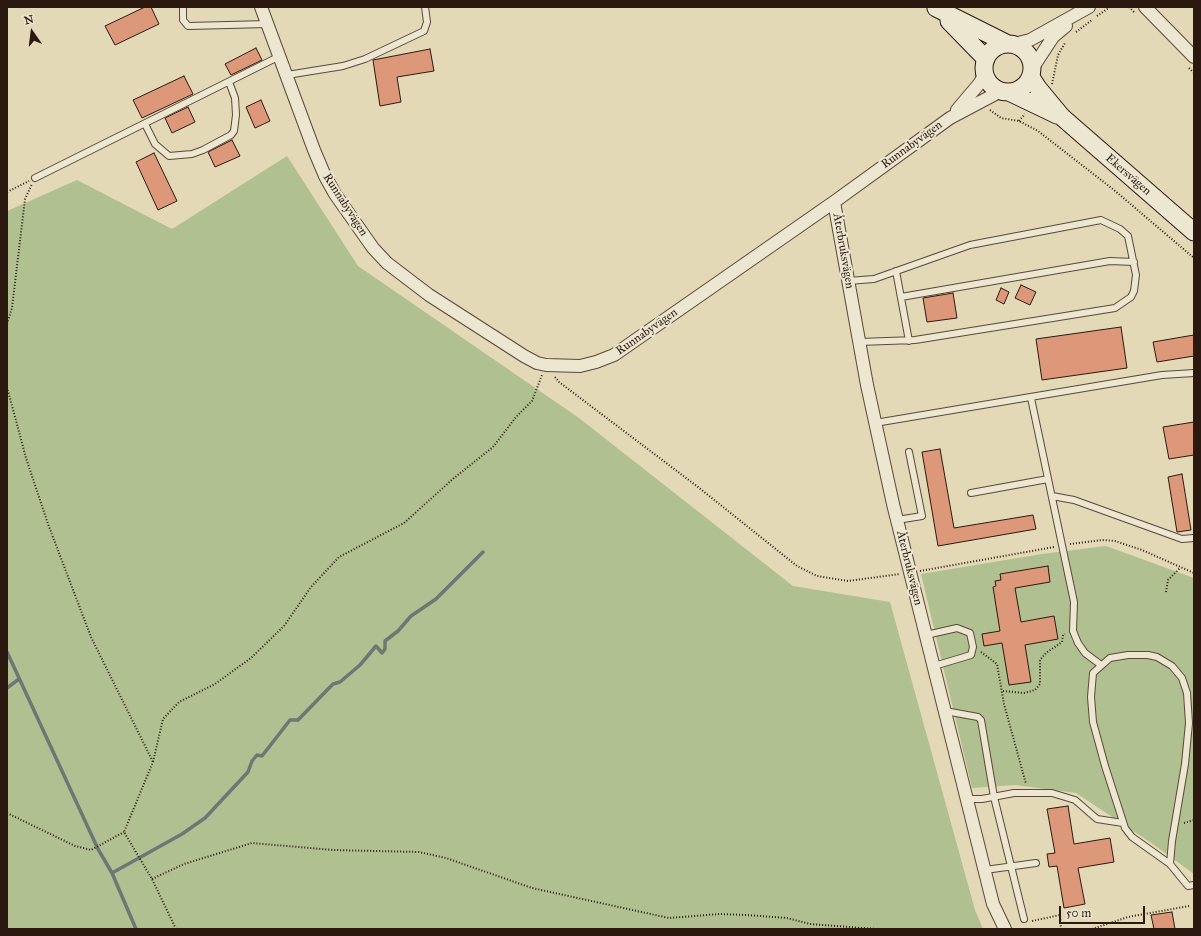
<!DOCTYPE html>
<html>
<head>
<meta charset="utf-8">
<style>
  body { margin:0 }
  #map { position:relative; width:1201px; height:936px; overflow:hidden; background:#e3d9b7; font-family:"IM FELL Great Primer",serif }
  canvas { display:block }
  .frame { position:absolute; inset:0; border:8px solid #2b190f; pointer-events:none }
  .north { position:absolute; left:12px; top:12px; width:40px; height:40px; -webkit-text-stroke:3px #ede6d0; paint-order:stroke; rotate:346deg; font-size:11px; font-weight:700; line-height:16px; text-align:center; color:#2b190f }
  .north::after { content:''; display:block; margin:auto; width:14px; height:18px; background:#2b190f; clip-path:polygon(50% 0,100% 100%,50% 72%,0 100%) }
  .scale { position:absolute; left:1059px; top:906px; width:86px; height:18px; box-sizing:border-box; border:2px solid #2b190f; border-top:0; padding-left:5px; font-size:12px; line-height:14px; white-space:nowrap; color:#2b190f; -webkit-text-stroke:3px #ede6d0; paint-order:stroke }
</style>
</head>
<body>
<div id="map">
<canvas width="1201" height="936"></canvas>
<div class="frame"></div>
<div class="north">N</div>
<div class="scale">50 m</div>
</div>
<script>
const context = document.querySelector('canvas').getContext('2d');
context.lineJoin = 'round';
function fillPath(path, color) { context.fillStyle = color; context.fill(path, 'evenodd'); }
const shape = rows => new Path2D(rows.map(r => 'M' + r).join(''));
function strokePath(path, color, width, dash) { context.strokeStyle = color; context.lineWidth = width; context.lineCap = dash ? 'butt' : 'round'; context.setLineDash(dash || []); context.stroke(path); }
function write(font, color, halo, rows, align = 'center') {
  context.font = font + ' "IM FELL Great Primer",serif'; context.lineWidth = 4; context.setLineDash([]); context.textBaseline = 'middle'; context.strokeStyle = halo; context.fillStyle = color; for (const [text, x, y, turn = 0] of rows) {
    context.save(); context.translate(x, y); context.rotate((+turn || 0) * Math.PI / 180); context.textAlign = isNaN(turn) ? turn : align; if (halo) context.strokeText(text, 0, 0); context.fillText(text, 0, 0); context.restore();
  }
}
fillPath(shape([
  [287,156,358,266,579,418,793,586,890,602,975,910,983,929,7,929,7,211,77,180,172,229],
  [1106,546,1194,578,1194,874,1150,842,1076,793,1015,785,972,788,921,574,1042,554]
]), '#b1c090');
strokePath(shape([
  [7,652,98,849,112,873,136,929],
  [7,688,19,679],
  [112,873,182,834,205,818,248,772,252,761,257,755,262,756,290,720,298,720,333,684,340,682,360,665,376,646,382,653,385,649,385,641,398,631,411,616,436,599,483,552]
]), '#6d7874', 3.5);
const building = shape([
  [145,7,151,7,159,24,115,45,105,26,145,7],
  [256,48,262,60,231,75,225,64,256,48],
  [430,49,434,71,397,77,401,102,380,106,373,60,430,49],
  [184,76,193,94,142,118,133,100,184,76],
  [261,100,270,121,255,128,246,107,261,100],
  [188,107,195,122,172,133,165,118,188,107],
  [232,140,240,156,215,167,208,152,232,140],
  [154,153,177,201,158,210,136,162,154,153],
  [1021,285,1036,292,1030,305,1015,298,1021,285],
  [1001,288,1009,292,1004,304,996,300,1001,288],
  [953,293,957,318,927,322,923,298,953,293],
  [1121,327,1127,368,1042,380,1036,339,1121,327],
  [1194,335,1194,356,1157,362,1153,342,1194,335],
  [1194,422,1194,455,1169,459,1163,427,1194,422],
  [940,449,954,528,1033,515,1036,529,938,546,922,452,940,449],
  [1182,474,1191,530,1177,532,1168,477,1182,474],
  [1048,566,1050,582,1015,588,1021,622,1054,616,1058,639,1025,645,1031,682,1009,685,1002,643,984,646,982,634,1000,631,993,587,996,586,995,581,1001,580,1000,574,1048,566],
  [1068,806,1074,844,1110,838,1114,862,1078,868,1085,904,1064,908,1057,866,1049,867,1047,854,1055,853,1047,809,1068,806],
  [1172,912,1175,929,1154,929,1151,915,1172,912]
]);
fillPath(building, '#dd987a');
strokePath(building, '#2b190f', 1);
const lane = shape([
  [183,7,183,20,188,26,268,24],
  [287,75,343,66,365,59,424,31,427,22,425,7],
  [145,124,155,144,169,156,192,154,203,150,231,135,234,131,236,115,235,98,229,82],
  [35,178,280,56],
  [896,271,909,341],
  [848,281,874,279,970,245,1101,220,1120,229,1128,236,1136,275,1134,291,1131,297,1115,308,915,340,859,342],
  [901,297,1110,261,1134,262],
  [1031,398,1074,602,1073,631,1078,643,1085,653,1101,665],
  [875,423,1162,375,1194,373],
  [971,493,1048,479],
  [1052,496,1074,500,1182,539,1194,538],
  [897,520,922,516,909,452],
  [926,635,957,628,970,633,973,647,971,655,934,666],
  [945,711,978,717,981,720,994,797,1024,919],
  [967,799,982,799,1014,793,1052,793,1075,800,1097,819,1123,823],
  [1170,864,1172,841,1185,764,1189,723,1187,693,1182,678,1172,666,1157,657,1148,655,1128,655,1110,658,1093,673,1091,697,1093,722,1105,766,1125,828,1132,837,1170,864,1188,886,1194,885],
  [985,870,1036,863]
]);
const street = shape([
  [261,7,314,150,325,176,335,194,373,248,387,263,429,295,524,356,537,363,546,365,580,366,596,362,614,355,834,202,950,118,1001,91],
  [1145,7,1194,57],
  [1014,44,1030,40,1089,7],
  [1032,69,1053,37,1066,26],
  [957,110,979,84,985,74],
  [834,202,867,385,893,504,993,904,1005,929]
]);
const secondary = shape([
  [936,8,1008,44],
  [949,21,986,59],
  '984 68a24 24 0 1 1 48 0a24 24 0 1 1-48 0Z',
  [1031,77,1038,88,1062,117,1194,232],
  [1009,92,1057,115]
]);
strokePath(lane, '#594939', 8);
strokePath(street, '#594939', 14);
strokePath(secondary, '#2b190f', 19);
strokePath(shape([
  [1129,7,1134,12],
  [1097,16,1110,7],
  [1076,32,1092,20],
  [1189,68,1194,73],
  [1052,84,1058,55,1065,43],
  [990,110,1001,118,1019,121,1038,131,1114,190,1194,258],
  [1019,121,1025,114],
  [7,192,29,181],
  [7,324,12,308,25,199,32,184],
  [555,377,559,382,698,487,797,566,817,576,848,581,900,574],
  [7,387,26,458,48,524,91,637,153,762],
  [1070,544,1102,540,1115,541,1142,550,1194,573],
  [920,571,1054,547],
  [1166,592,1168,580,1180,568],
  [981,652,997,664,1004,704,1026,784],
  [1003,691,1024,693,1035,690,1040,684,1040,660,1046,653,1062,642,1063,635,1065,634],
  [7,813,75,846,91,850,124,832],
  [1184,823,1194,820],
  [152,879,184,864,252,843,333,850,419,852,446,858,532,888,669,918,720,914,746,915,787,918,810,924,876,929],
  [1032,921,1060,915,1061,929],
  [176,929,152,879,124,832,153,762,163,719,179,702,215,684,251,658,284,626,311,587,339,557,404,523,454,478,493,447,516,417,532,401,542,375],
  [878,929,920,929],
  [1092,929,1128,917,1189,906]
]), '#2b190f', 2, [1, 2]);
strokePath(lane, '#ede6d0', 6);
strokePath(street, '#ede6d0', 12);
strokePath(secondary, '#ede6d0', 17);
write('12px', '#2b190f', '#ede6d0', [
  ["Runnabyvägen",912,145,-36],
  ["Ekersvägen",1128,175,41],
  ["Runnabyvägen",345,205,57],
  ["Återbruksvägen",843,251,80],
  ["Runnabyvägen",647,332,-35],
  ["Återbruksvägen",909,568,76]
]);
</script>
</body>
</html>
